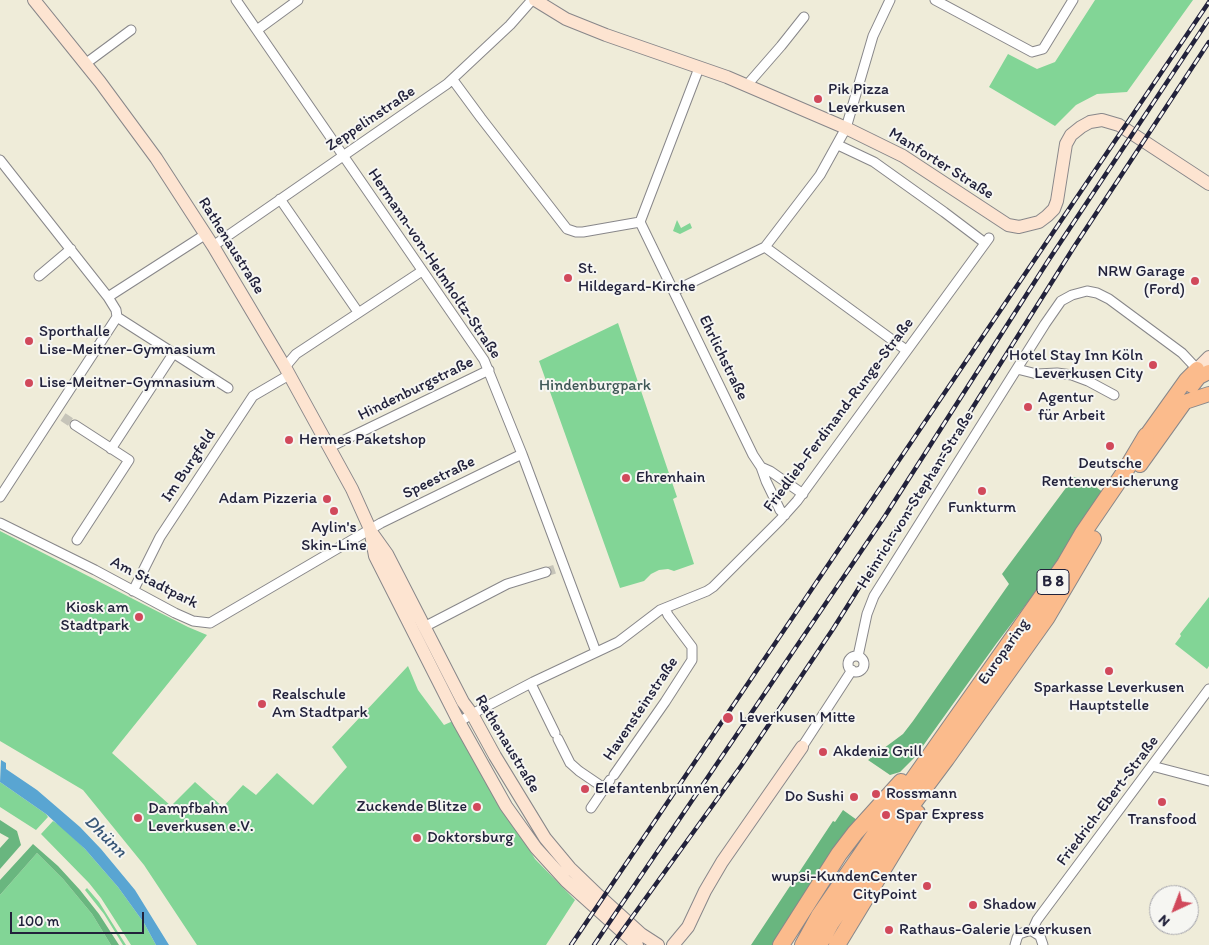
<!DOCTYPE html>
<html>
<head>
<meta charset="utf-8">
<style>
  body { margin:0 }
  #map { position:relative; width:1209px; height:945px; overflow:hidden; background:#efecd9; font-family:Itim,sans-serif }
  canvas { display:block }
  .north { position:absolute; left:1149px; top:885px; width:50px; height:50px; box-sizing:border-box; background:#f6f6f2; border:1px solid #a1a1a9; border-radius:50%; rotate:223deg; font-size:14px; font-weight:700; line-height:20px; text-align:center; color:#22223b }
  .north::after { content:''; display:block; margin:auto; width:18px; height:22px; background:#d1495b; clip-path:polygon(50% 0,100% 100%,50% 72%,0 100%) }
  .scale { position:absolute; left:10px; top:912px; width:134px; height:22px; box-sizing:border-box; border:2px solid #22223b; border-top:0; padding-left:6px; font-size:15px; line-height:18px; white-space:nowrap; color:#22223b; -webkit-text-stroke:4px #f6f6f2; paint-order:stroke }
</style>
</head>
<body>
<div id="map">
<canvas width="1209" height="945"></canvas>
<div class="north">N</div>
<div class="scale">100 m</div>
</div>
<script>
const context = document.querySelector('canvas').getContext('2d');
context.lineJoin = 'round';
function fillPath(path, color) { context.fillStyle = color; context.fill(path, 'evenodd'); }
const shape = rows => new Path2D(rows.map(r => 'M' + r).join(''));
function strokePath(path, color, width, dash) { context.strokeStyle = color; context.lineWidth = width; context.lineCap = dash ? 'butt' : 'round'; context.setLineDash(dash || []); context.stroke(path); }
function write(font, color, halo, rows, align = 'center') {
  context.font = font + ' Itim,sans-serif'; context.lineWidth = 4; context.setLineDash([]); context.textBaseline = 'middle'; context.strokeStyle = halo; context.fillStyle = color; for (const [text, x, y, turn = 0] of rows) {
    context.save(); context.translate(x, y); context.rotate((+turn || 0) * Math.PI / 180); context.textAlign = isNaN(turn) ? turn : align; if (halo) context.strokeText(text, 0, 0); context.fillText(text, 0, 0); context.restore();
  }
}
fillPath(shape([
  [1095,0,1193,0,1127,92,1097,94,1076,105,1055,126,989,87,1008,54,1037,69,1055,62],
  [677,220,681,228,690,223,692,228,680,234,673,231],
  [618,323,677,497,673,499,694,564,674,571,668,569,659,570,651,574,644,581,620,588,539,361],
  [0,531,188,627,207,635,112,753,171,806,195,782,223,807,243,785,256,795,277,773,313,805,347,767,332,747,408,666,418,690,444,725,453,721,535,859,575,900,546,945,197,945,144,865,83,790,0,741],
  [1209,597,1209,666,1207,669,1175,644,1181,636,1180,634],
  [0,782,46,814,48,817,36,830,0,807],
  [53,821,61,826,85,849,118,887,144,923,156,945,131,945,101,898,89,883,41,834],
  [37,853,63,879,92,914,111,945,0,945,0,895],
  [87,888,99,902,126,945,123,945,104,914,85,890]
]), '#82d596');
fillPath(shape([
  [1074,477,1084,478,1104,493,1047,577,996,644,915,757,900,772,890,775,868,760,903,734,913,721,1009,584,1002,574],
  [843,810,857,820,822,866,772,945,751,945,833,821,835,822],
  [0,820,17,831,21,845,0,869,0,848,9,838,0,833],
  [33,844,58,866,80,890,99,914,119,945,111,945,92,914,63,879,37,853,0,895,0,880]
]), '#69b67f');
fillPath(shape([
  [1,760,6,763,6,769,37,790,80,827,101,849,135,890,169,945,156,945,144,923,118,887,85,849,46,814,0,782]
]), '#59a5d2');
strokePath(shape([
  [63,417,75,425],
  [546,572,558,568]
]), '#c6c4b9', 9, [9, 4.5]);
const street = shape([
  [236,0,484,360,522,454,596,652],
  [935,0,1032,52,1043,49,1073,0],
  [257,30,298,0],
  [85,64,131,30],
  [699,68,640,222,753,455,761,467,766,481,780,510,785,515],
  [453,80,481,118,567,229,576,232,583,232,640,222],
  [747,85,781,46,804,17],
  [838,145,874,162,944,212,985,243],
  [0,160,108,297],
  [280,199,358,312],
  [213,246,447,84,510,25,532,0],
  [765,247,906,350],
  [39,276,71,249],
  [674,291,765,247,820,175,846,128,873,36,890,0],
  [117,317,228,388],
  [285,367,296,354,422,271],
  [1017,369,1037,374,1057,373,1072,375,1088,381,1114,395],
  [75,425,129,460,77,540],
  [330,447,489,370],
  [111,449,173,354],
  [761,467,770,471,803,494],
  [0,497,117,317,116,310,108,297,206,234],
  [0,523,95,570,175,613,193,621,210,623,381,523,522,454],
  [133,591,160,537,253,396,289,375],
  [424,627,507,584,546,572],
  [858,656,867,614,874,596,1045,324,1061,301,1072,295,1087,291,1097,293,1109,299,1182,353,1197,369],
  '848 664a8 8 0 1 1 16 0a8 8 0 1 1-16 0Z',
  [531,684,555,733],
  [459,722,472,714,533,682,618,642,660,610,707,591,713,587,780,520,797,501,989,238],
  [558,739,570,763,579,771,604,788],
  [802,747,852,670],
  [1152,766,1209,781],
  [614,775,665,702,692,660,692,647,668,615,665,608],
  [591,808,610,780],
  [1032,931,1037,920,1209,689],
  [1015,945,1017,938,1019,934,1028,931,1032,931,1040,936,1043,945]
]);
const secondary = shape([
  [34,0,100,82,156,158,213,246,285,367,352,489,370,529,375,556,459,722,506,806,536,848,566,881,637,945],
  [535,0,566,19,606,35,727,77,846,128,903,156,1008,225,1019,227,1039,222,1047,216,1054,209,1057,201,1066,144,1071,135,1081,127,1090,122,1102,120,1119,125,1209,184],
  [1197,369,1209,357],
  [372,533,387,554,463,702,472,714,495,756,545,838,570,868,598,895,641,934,658,945],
  [673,945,688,927,705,891,722,862,802,747]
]);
const primary = shape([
  [1192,386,1199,377,1209,372],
  [1146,436,1186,380,1197,369],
  [1140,465,1185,402,1209,394]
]);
const highway = shape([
  [781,945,839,854,855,833,901,782],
  [803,945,819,916,891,811,1065,564,1083,533,1124,473,1146,436],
  [819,945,831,923,902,818,946,759,1047,617,1093,539],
  [837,945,917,813]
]);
strokePath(street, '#88878a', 11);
strokePath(secondary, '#88878a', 14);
strokePath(primary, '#88878a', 16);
strokePath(highway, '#88878a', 18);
strokePath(street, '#fff', 9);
strokePath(secondary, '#fde4d1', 12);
strokePath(primary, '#fbbb8c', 14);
strokePath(highway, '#fbbb8c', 16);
const rail = shape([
  [571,945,1209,2],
  [594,945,885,516,1048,261,1209,19],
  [612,945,741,766,833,629,1074,247,1209,42]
]);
strokePath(rail, '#22223b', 4.5);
strokePath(rail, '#f6f6f2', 2.5, [8]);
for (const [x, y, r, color] of [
  [818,99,5,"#d1495b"],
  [568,278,5,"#d1495b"],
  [1195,281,5,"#d1495b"],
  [29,341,5,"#d1495b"],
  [1153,365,5,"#d1495b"],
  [29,383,5,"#d1495b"],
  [1028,407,5,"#d1495b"],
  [289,440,5,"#d1495b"],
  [1110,446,5,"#d1495b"],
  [626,478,5,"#d1495b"],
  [982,491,5,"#d1495b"],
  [327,499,5,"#d1495b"],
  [334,511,5,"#d1495b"],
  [139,617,5,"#d1495b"],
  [1109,671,5,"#d1495b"],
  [262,704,5,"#d1495b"],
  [728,718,6,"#d1495b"],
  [823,752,5,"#d1495b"],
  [585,789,5,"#d1495b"],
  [876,794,5,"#d1495b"],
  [854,797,5,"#d1495b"],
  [1162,802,5,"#d1495b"],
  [477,807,5,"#d1495b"],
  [886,815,5,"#d1495b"],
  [138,818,5,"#d1495b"],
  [417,838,5,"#d1495b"],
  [927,886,5,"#d1495b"],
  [973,905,5,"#d1495b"],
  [889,930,5,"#d1495b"]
]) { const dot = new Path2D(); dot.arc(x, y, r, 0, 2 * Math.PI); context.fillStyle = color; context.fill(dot); strokePath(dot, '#f6f6f2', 2); }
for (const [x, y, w] of [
  [1053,582,32]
]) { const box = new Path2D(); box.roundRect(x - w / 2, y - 12.5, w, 25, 4); context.fillStyle = '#f6f6f2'; context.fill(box); strokePath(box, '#22223b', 1); }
write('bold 15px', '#22223b', null, [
  ["B 8",1053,582]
]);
write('16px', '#22223b', '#f6f6f2', [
  ["Pik Pizza",828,90],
  ["Leverkusen",828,108],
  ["St.",578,269],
  ["Hildegard-Kirche",578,287],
  ["NRW Garage",1185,272,"right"],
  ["(Ford)",1185,290,"right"],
  ["Sporthalle",39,332],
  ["Lise-Meitner-Gymnasium",39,350],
  ["Hotel Stay Inn Köln",1143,356,"right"],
  ["Leverkusen City",1143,374,"right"],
  ["Lise-Meitner-Gymnasium",39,383],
  ["Agentur",1038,398],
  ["für Arbeit",1038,416],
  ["Hermes Paketshop",299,440],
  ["Deutsche",1110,464,"center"],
  ["Rentenversicherung",1110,482,"center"],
  ["Ehrenhain",636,478],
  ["Adam Pizzeria",317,499,"right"],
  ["Funkturm",982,508,"center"],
  ["Aylin's",334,528,"center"],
  ["Skin-Line",334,546,"center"],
  ["Kiosk am",129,608,"right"],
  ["Stadtpark",129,626,"right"],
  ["Sparkasse Leverkusen",1109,688,"center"],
  ["Hauptstelle",1109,706,"center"],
  ["Realschule",272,695],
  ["Am Stadtpark",272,713],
  ["Leverkusen Mitte",739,718],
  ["Akdeniz Grill",833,752],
  ["Elefantenbrunnen",595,789],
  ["Rossmann",886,794],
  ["Do Sushi",844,797,"right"],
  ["Zuckende Blitze",467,807,"right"],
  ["Dampfbahn",148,809],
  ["Leverkusen e.V.",148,827],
  ["Spar Express",896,815],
  ["Transfood",1162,820,"center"],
  ["Doktorsburg",427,838],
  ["wupsi-KundenCenter",917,877,"right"],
  ["CityPoint",917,895,"right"],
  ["Shadow",983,905],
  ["Rathaus-Galerie Leverkusen",899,930]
], 'left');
write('16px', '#22223b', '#f6f6f2', [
  ["Zeppelinstraße",371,119,-34],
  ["Manforter Straße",941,164,32],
  ["Rathenaustraße",231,246,58],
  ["Hermann-von-Helmholtz-Straße",434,264,56],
  ["Ehrlichstraße",723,358,64],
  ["Hindenburgstraße",416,389,-26],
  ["Friedlieb-Ferdinand-Runge-Straße",839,415,-53],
  ["Im Burgfeld",189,466,-56],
  ["Speestraße",439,478,-26],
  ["Heinrich-von-Stephan-Straße",916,500,-58],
  ["Am Stadtpark",154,583,27],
  ["Europaring",1004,652,-55],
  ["Havensteinstraße",641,709,-56],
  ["Rathenaustraße",507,744,59],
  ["Friedrich-Ebert-Straße",1108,801,-53]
]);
write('16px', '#3f5856', '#f6f6f2', [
  ["Hindenburgpark",595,386]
]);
write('italic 18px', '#385677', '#f6f6f2', [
  ["Dhünn",105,837,45]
]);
</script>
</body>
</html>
